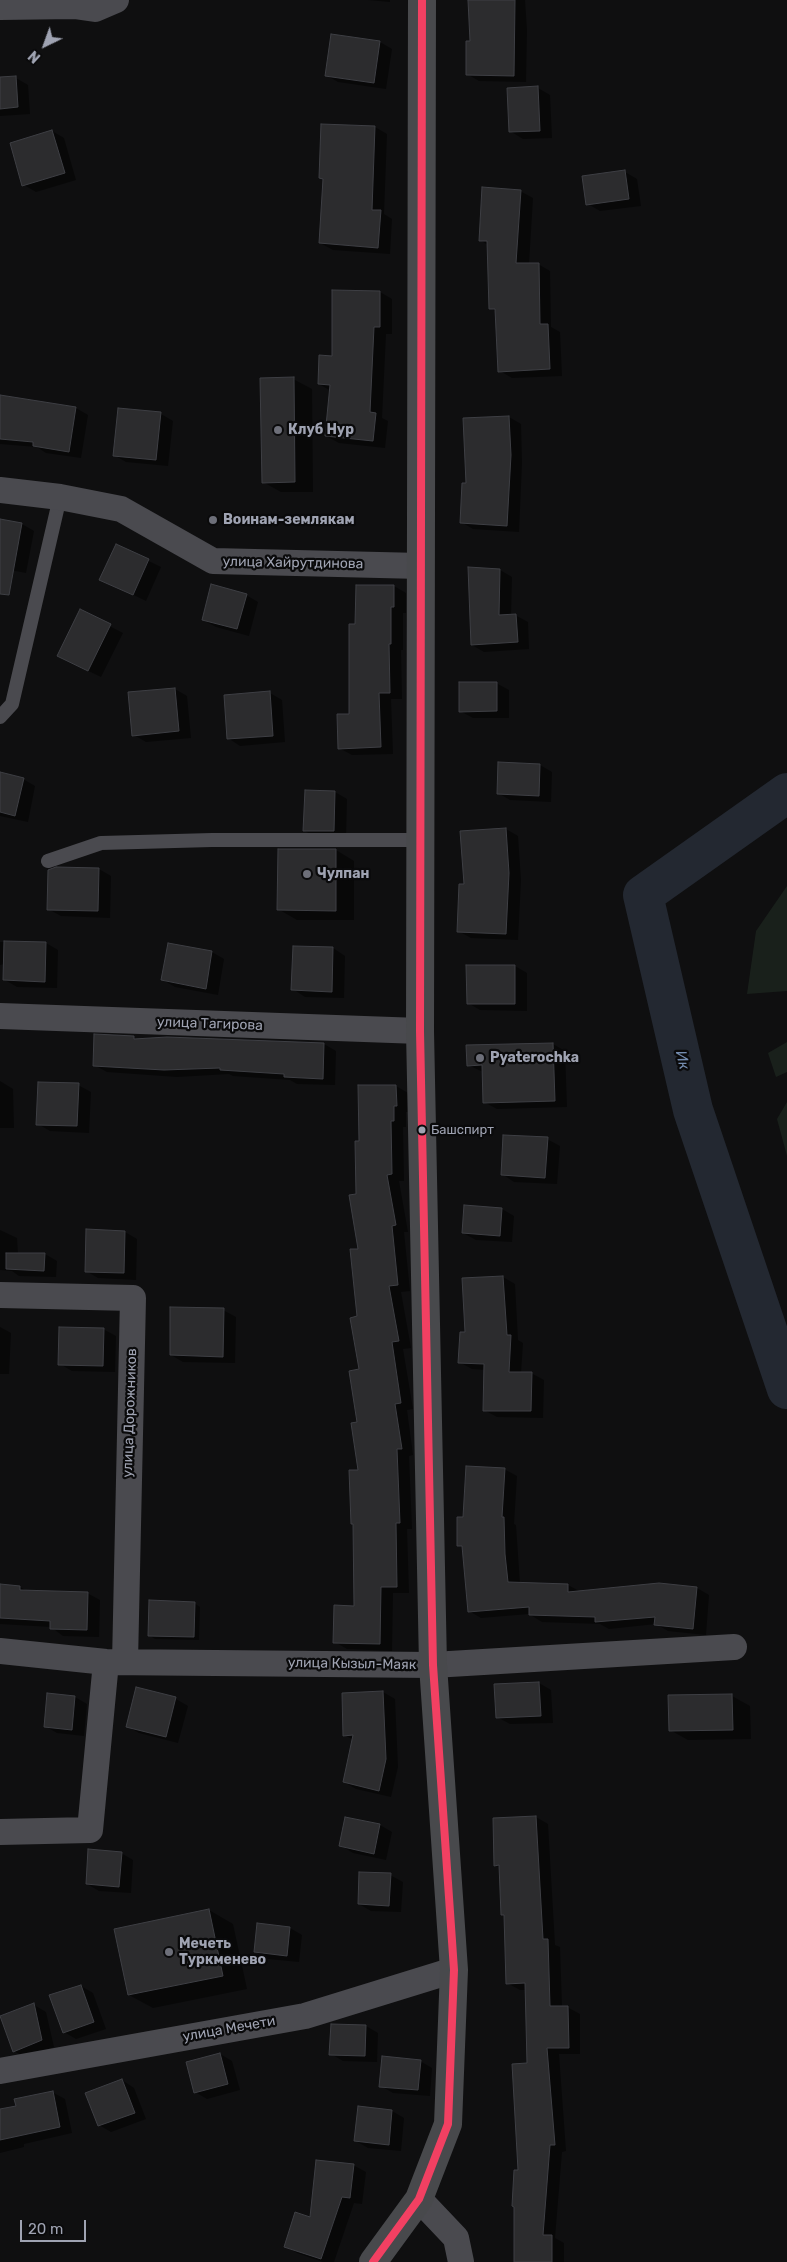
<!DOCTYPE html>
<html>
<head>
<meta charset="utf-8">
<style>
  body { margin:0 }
  #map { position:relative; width:787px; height:2262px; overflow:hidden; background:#0f0f10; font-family:Rubik,sans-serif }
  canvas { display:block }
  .north { position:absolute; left:20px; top:20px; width:50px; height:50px; -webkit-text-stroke:4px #0a0a0b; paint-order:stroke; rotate:222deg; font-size:14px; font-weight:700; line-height:20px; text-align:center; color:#9fa3b2 }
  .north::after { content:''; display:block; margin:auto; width:18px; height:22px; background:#9fa3b2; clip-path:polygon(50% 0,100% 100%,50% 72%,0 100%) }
  .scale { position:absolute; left:20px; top:2220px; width:66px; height:22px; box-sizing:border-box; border:2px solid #9fa3b2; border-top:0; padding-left:6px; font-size:15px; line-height:18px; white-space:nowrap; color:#9fa3b2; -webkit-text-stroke:4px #0a0a0b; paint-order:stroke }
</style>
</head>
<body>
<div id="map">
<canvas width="787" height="2262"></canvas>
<div class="north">N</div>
<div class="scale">20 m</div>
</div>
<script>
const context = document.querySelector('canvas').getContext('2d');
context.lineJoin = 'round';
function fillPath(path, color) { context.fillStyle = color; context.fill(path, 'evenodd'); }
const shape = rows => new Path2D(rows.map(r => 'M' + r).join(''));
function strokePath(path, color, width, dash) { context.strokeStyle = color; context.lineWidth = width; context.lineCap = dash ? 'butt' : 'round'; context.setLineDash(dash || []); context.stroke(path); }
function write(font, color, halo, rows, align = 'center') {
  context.font = font + ' Rubik,sans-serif'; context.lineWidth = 4.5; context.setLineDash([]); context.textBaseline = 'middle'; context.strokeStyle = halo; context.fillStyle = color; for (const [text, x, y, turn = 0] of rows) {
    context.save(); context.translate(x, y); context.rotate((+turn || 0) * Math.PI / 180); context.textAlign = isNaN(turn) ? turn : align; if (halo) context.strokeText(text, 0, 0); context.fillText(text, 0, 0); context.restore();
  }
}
fillPath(shape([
  [787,886,787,991,747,994,756,931],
  [787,1042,787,1072,776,1077,768,1053],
  [787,1102,787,1156,777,1119]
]), '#19201b');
fillPath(shape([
  [368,0,390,0,390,2],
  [470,0,525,0,527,30,526,82,479,81,467,74,471,42],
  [332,35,380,42,392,49,386,89,338,82,326,75],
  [16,78,28,85,30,114,0,116,0,79],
  [538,88,550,95,552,138,523,139,510,131],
  [375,127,387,134,384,214,392,219,390,254,333,250,320,243,324,180,320,178],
  [52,131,64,138,76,180,36,192,24,185],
  [625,172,637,179,641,206,600,211,588,204],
  [520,191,533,198,529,264,538,264,550,271,551,327,560,332,562,376,512,378,500,371,497,312,490,308,488,245,480,240],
  [380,292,392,299,392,334,386,334,382,418,388,421,385,448,339,443,326,436,331,391,319,384,334,357],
  [293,379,312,389,313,492,281,492,263,482],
  [0,397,76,408,88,415,81,458,46,453,37,447,0,444],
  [161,414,173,421,168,466,126,462,114,455],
  [509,417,521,424,522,463,519,532,473,529,461,522,467,485],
  [0,520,22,524,34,531,26,573,0,568],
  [116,545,161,567,146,601,101,579],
  [470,569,500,570,512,577,511,616,515,615,528,622,529,649,484,652,472,645],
  [394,586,406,593,406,613,403,613,403,650,401,650,402,699,391,699,393,754,352,755,339,748,350,715,357,625],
  [246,595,258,602,249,636,216,627,203,620],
  [80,611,123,633,101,677,70,662],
  [496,683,509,690,509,718,473,718,460,711],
  [175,689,187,696,191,738,146,742,134,735,130,693],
  [270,693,282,700,285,742,240,746,228,738],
  [540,765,552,772,551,802,510,800,498,793],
  [0,774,23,779,35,786,28,822,0,816],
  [335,792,347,799,346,838,317,838,305,831],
  [506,829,518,836,521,880,518,940,471,938,458,931,465,886],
  [279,850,336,850,354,861,354,920,297,920,278,909],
  [56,869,99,869,111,876,110,918,61,916,48,909],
  [0,942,46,943,58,950,57,988,17,987,5,980,5,964,0,965],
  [169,944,212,952,224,959,218,995,175,987,163,980],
  [333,948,345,956,344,998,305,997,293,989],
  [515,966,527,973,527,1011,480,1010,468,1003],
  [134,1037,138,1040,167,1038,324,1044,336,1051,335,1085,297,1084,290,1080,233,1076,229,1074,177,1077,107,1072,94,1065],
  [553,1044,565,1051,567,1107,497,1109,484,1102,483,1072,468,1065],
  [0,1081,13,1089,14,1128,0,1128],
  [78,1085,91,1092,89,1133,50,1131,38,1124],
  [396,1086,408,1093,409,1112,406,1112,406,1127,403,1127,404,1181,399,1181,408,1232,404,1232,410,1291,401,1292,411,1348,403,1349,413,1409,407,1410,413,1455,409,1456,412,1529,407,1529,409,1593,393,1593,392,1651,347,1649,335,1642,355,1607,354,1525,352,1524,359,1471,359,1087],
  [547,1139,560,1146,557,1184,514,1182,502,1174],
  [502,1209,514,1216,512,1242,476,1240,463,1233],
  [0,1230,17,1238,18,1254,45,1254,57,1261,56,1277,19,1276,12,1271,0,1270],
  [125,1232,137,1239,136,1280,98,1278,86,1271],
  [503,1277,515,1284,518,1340,523,1343,521,1373,531,1373,544,1380,543,1418,497,1417,484,1410,485,1370,472,1369,459,1362],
  [223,1310,236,1317,235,1363,183,1362,171,1355],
  [0,1327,11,1333,9,1374,0,1374],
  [103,1329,116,1336,115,1372,72,1371,60,1364],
  [504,1469,517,1476,514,1524,516,1525,520,1584,568,1585,581,1592,659,1585,697,1588,709,1595,706,1635,668,1631,656,1624,609,1629,600,1624,542,1622,529,1614,481,1618,469,1611,464,1548,458,1545,464,1519],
  [0,1586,20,1587,27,1591,87,1593,100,1600,99,1637,63,1636,51,1627,0,1624],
  [194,1603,200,1607,199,1640,155,1639,149,1635],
  [539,1683,551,1690,553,1723,510,1724,497,1717,496,1685],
  [137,1689,176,1699,188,1706,178,1743,139,1733,127,1726],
  [383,1692,395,1699,398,1767,391,1797,356,1789,344,1782,354,1740,344,1735],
  [49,1694,75,1697,87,1704,84,1736,57,1733,45,1726],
  [732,1696,750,1706,751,1739,688,1740,670,1730,669,1697],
  [536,1817,548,1824,555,1945,560,1947,562,2007,567,2007,580,2014,580,2054,559,2054,566,2151,562,2152,555,2238,564,2243,564,2262,516,2262,519,2172,528,2064,527,1990,520,1990,507,1983,505,1917,502,1915,500,1868,495,1865],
  [346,1818,380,1825,392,1832,386,1860,353,1853,340,1845],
  [121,1853,133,1860,131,1893,99,1891,87,1884],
  [390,1875,403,1882,401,1912,371,1911,359,1904],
  [209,1910,233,1924,247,1989,153,2008,129,1995],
  [258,1925,290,1928,302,1935,299,1962,268,1959,256,1952],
  [81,1986,93,1993,106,2029,76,2039,64,2032],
  [34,2005,46,2012,54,2047,26,2058,14,2051],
  [366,2026,378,2033,377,2062,343,2061,331,2054],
  [220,2054,232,2061,240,2090,207,2099,195,2092],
  [420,2061,432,2068,430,2096,393,2093,381,2086],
  [122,2080,134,2088,146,2119,111,2132,99,2125],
  [52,2092,65,2099,72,2133,24,2144,24,2147,0,2153,0,2110,17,2107],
  [359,2108,392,2111,404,2118,401,2151,368,2148,356,2141],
  [353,2165,366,2172,362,2204,354,2203,334,2262,323,2262,297,2253,285,2246,311,2219]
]), '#0007');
strokePath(shape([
  [787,793,643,895,693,1110,787,1389]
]), '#232831', 40);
const building = shape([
  [468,0,515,0,514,76,466,75,466,41,470,41,468,0],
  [331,34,380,41,374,83,325,76,331,34],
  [16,76,18,107,0,109,0,77,16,76],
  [538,86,540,131,509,132,507,88,538,86],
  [321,124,375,126,372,210,381,210,378,248,319,243,323,179,319,178,321,124],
  [52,130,65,173,22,186,10,143,52,130],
  [625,170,629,199,586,205,582,176,625,170],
  [482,187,521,190,516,263,539,263,540,324,548,324,550,369,498,372,495,309,489,309,487,241,479,241,482,187],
  [332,290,380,291,380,327,374,327,370,412,376,413,373,441,325,436,330,385,318,384,319,355,332,356,332,290],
  [294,377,295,482,262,483,260,378,294,377],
  [0,395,76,407,69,452,33,446,33,442,0,439,0,395],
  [118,408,161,412,156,460,113,456,118,408],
  [509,416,511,455,507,526,460,523,462,483,466,483,463,418,509,416],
  [0,519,22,523,9,595,0,594,0,519],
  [116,544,149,559,133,595,99,580,116,544],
  [468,567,500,569,499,615,516,614,518,642,471,645,468,567],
  [211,584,247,594,237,629,202,620,211,584],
  [356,585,394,585,394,607,391,607,391,644,389,644,390,693,379,693,381,747,338,749,337,714,349,714,349,624,355,624,356,585],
  [80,609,111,624,88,671,57,656,80,609],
  [459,682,497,682,497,711,459,712,459,682],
  [175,688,179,731,132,736,128,692,175,688],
  [270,691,273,736,227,739,224,695,270,691],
  [498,762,540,764,539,796,497,794,498,762],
  [0,772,24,778,15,816,0,812,0,772],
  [305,790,335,791,334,831,303,831,305,790],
  [506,828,509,873,506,934,457,932,459,884,464,884,460,831,506,828],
  [278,849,336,849,336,911,277,910,278,849],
  [56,867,99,868,98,911,47,910,48,870,56,867],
  [4,941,46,942,45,982,3,980,4,941],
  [168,943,212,951,206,989,161,980,168,943],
  [293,946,333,947,332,992,291,990,293,946],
  [466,965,515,965,515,1004,467,1004,466,965],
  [94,1034,134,1036,134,1039,167,1037,324,1043,323,1079,284,1077,284,1074,220,1070,220,1068,164,1070,93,1066,94,1034],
  [553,1043,555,1101,483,1103,482,1065,467,1066,466,1045,553,1043],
  [38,1082,79,1083,77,1126,36,1125,38,1082],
  [358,1085,396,1085,397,1106,394,1106,394,1121,391,1121,392,1174,387,1175,396,1225,392,1226,398,1285,389,1286,399,1341,392,1342,401,1403,395,1404,402,1449,397,1449,400,1523,396,1523,397,1587,381,1587,380,1644,333,1643,334,1605,354,1606,353,1524,351,1524,349,1470,358,1470,351,1423,357,1422,349,1371,359,1369,350,1318,357,1316,350,1249,358,1249,349,1195,356,1194,355,1141,359,1141,358,1085],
  [503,1135,548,1137,545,1178,501,1175,503,1135],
  [464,1205,502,1208,500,1236,462,1233,464,1205],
  [86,1229,125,1231,124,1273,85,1272,86,1229],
  [6,1253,45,1253,44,1271,6,1269,6,1253],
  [503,1276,507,1335,511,1335,509,1372,532,1372,531,1411,483,1411,484,1364,458,1363,460,1332,465,1332,462,1278,503,1276],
  [170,1307,224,1308,223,1357,170,1355,170,1307],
  [59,1327,104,1328,103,1366,58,1365,59,1327],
  [466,1466,505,1468,502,1517,504,1517,505,1554,508,1582,568,1584,568,1592,659,1583,697,1587,693,1629,654,1625,655,1617,595,1622,595,1617,529,1615,529,1607,468,1612,462,1546,457,1546,457,1517,463,1517,466,1466],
  [0,1584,20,1586,20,1590,88,1592,87,1630,50,1629,50,1621,0,1618,0,1584],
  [149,1600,195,1602,194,1637,148,1636,149,1600],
  [539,1682,541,1716,496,1718,494,1684,539,1682],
  [136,1687,176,1697,166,1737,126,1727,136,1687],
  [383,1691,386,1759,379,1791,343,1782,353,1735,343,1736,342,1693,383,1691],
  [47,1693,75,1696,72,1730,44,1727,47,1693],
  [732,1694,733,1730,669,1731,668,1695,732,1694],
  [536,1816,543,1939,548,1939,550,2006,568,2006,569,2048,547,2048,555,2145,550,2145,543,2235,552,2235,552,2262,514,2262,514,2207,512,2206,514,2170,518,2170,512,2064,527,2063,525,1983,506,1984,504,1915,501,1915,499,1865,494,1866,493,1818,536,1816],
  [345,1817,380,1824,374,1854,339,1846,345,1817],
  [88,1849,122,1852,119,1887,86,1884,88,1849],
  [359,1872,391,1873,389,1906,358,1904,359,1872],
  [209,1909,223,1976,128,1995,114,1929,209,1909],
  [257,1923,290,1927,287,1956,254,1952,257,1923],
  [81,1985,94,2022,63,2033,49,1995,81,1985],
  [34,2003,42,2040,13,2052,0,2016,34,2003],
  [331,2024,366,2025,365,2056,329,2055,331,2024],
  [220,2053,228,2084,194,2093,186,2062,220,2053],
  [382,2056,421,2060,418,2090,379,2087,382,2056],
  [122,2079,135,2113,98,2126,85,2093,122,2079],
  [53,2091,60,2127,0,2140,0,2109,16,2106,14,2099,53,2091],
  [358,2106,392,2110,389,2145,354,2141,358,2106],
  [316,2160,354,2164,350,2198,342,2197,321,2259,284,2247,295,2212,310,2217,316,2160]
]);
fillPath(building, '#2c2c2e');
strokePath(building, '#3e3f44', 1);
strokePath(shape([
  [0,717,12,704,60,497],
  [48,861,101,843,212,840,421,840]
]), '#4a4a4f', 14);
strokePath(shape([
  [0,7,74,6,95,9,116,0],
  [0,490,60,497,121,509,213,561,421,566],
  [0,1016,420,1031],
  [0,1295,133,1298,125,1662],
  [0,1651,106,1662,433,1665,734,1647],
  [0,1832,90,1830,106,1662],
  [0,2071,305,2016,454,1970],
  [419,2199,456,2238,461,2262]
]), '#4a4a4f', 26);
strokePath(shape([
  [373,2262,419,2199,448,2124,454,1970,433,1665,420,1031,422,0]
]), '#48494c', 28);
strokePath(shape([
  [373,2262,419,2199,448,2124,454,1970,433,1665,420,1031,422,0]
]), '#f24062', 8);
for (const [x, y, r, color] of [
  [278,430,5,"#6d6f79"],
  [213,520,5,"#6d6f79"],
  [307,874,5,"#6d6f79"],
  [480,1058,5,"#6d6f79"],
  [422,1130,4.5,"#9fa3b2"],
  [169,1952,5,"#6d6f79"]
]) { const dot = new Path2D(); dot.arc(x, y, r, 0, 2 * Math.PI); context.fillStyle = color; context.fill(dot); strokePath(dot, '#0a0a0b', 2); }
write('13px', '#9fa3b2', '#0a0a0b', [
  ["Башспирт",431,1130]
], 'left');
write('bold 14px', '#9fa3b2', '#0a0a0b', [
  ["Клуб Нур",288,430],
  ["Воинам-землякам",223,520],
  ["Чулпан",317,874],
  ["Pyaterochka",490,1058],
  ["Мечеть",179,1944],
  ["Туркменево",179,1960]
], 'left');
write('14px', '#9fa3b2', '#0a0a0b', [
  ["улица Хайрутдинова",293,563,1],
  ["улица Тагирова",210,1024,2],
  ["улица Дорожников",130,1413,-88],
  ["улица Кызыл-Маяк",352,1664,1],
  ["улица Мечети",229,2029,-10]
]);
write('italic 15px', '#748caf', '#0a0a0b', [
  ["Ик",682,1060,77]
]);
</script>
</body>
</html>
